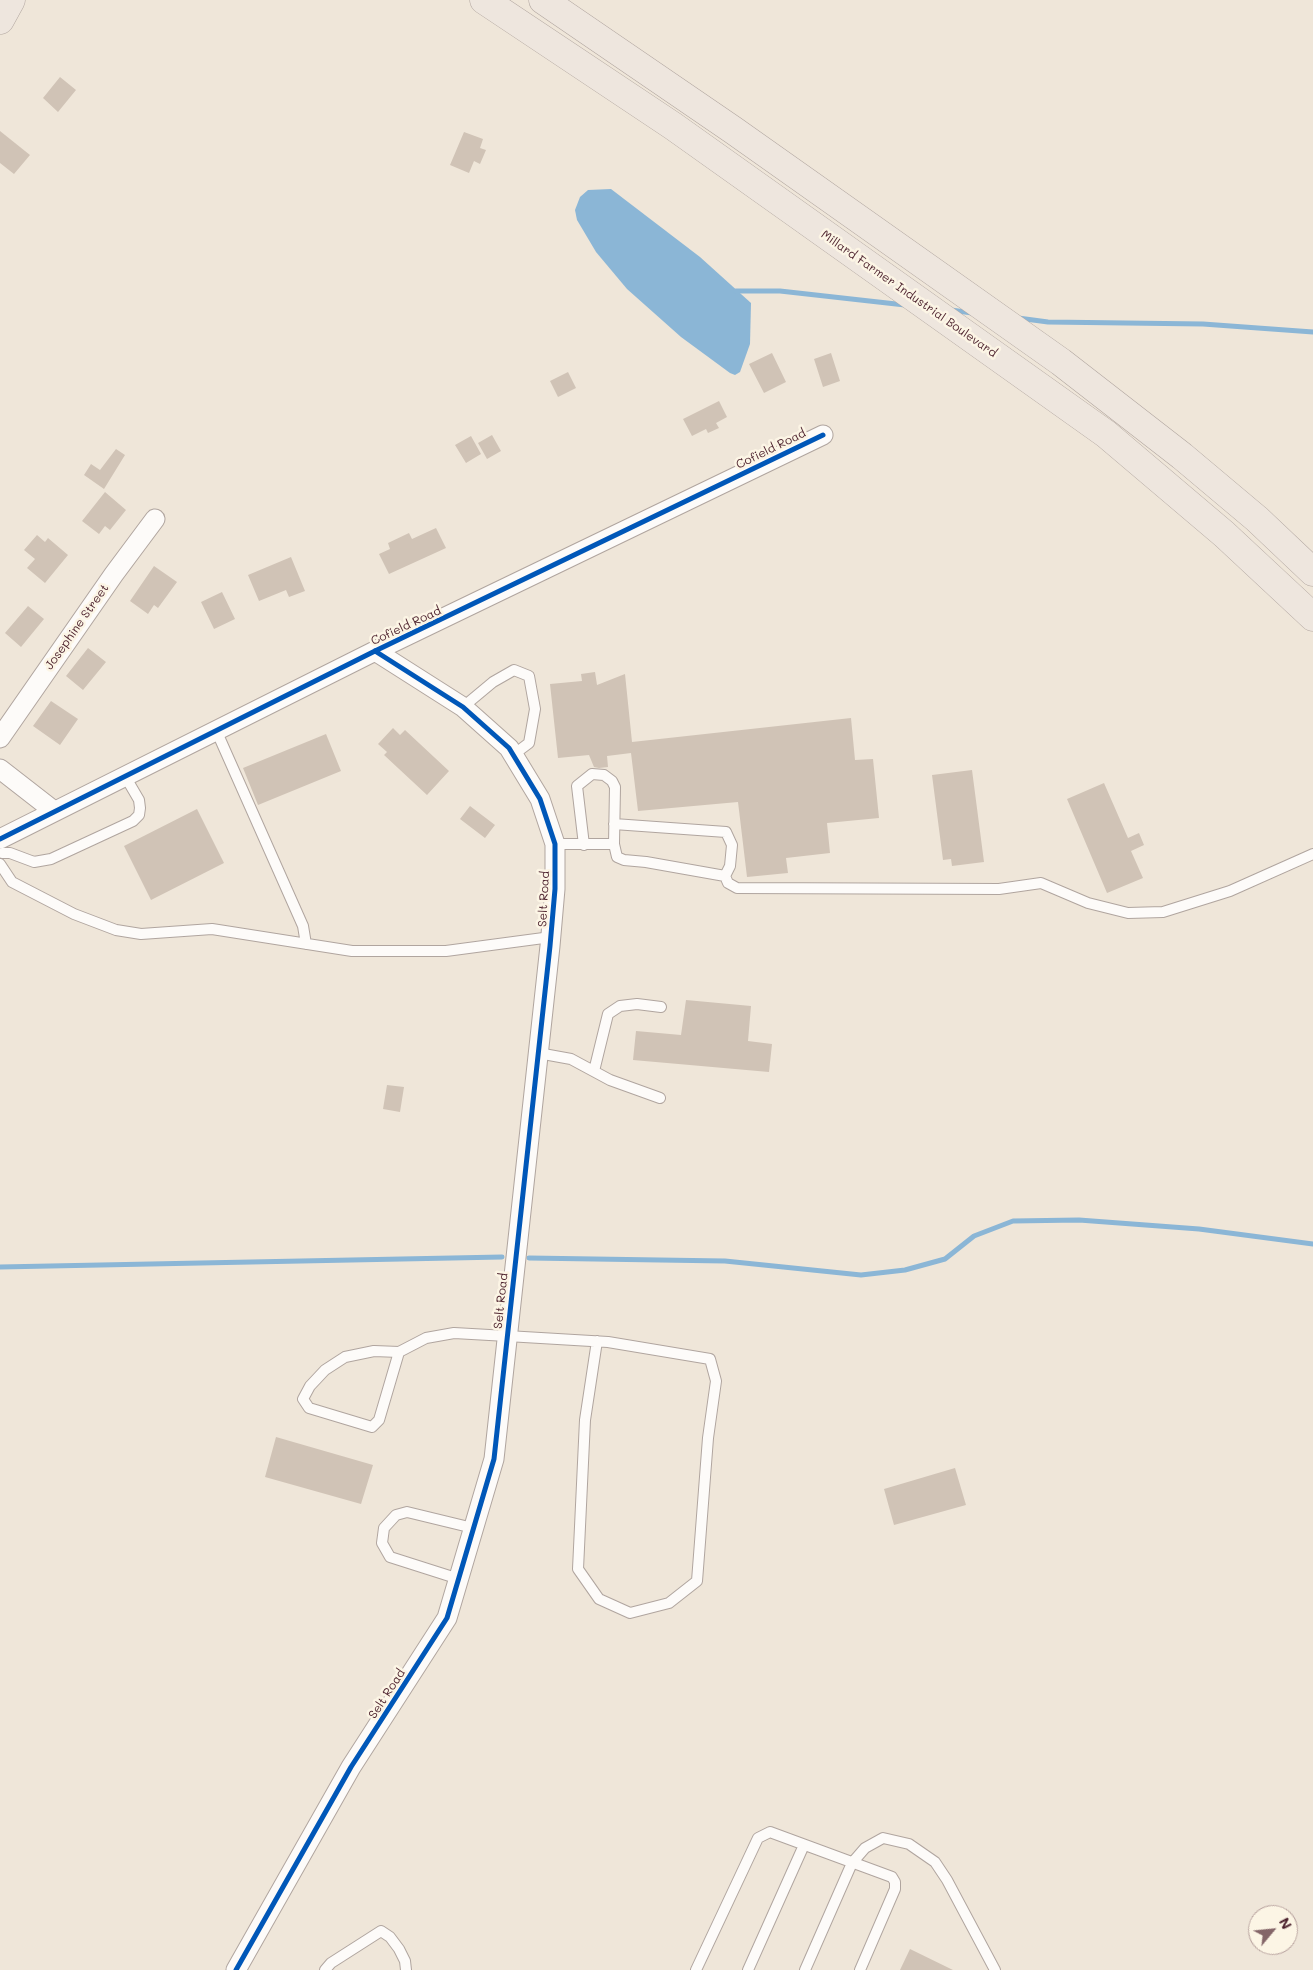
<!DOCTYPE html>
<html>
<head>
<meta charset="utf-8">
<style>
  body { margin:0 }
  #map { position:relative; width:1313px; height:1970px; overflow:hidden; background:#efe6d9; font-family:Mali,sans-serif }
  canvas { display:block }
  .north { position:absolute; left:1248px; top:1905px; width:50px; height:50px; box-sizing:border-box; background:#fcf5e5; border:1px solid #b59f9b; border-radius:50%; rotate:62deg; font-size:14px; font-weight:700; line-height:20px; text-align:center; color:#4a1f2b }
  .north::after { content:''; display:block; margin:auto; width:18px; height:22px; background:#846568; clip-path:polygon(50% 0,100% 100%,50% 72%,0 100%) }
</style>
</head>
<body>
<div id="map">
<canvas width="1313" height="1970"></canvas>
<div class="north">N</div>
</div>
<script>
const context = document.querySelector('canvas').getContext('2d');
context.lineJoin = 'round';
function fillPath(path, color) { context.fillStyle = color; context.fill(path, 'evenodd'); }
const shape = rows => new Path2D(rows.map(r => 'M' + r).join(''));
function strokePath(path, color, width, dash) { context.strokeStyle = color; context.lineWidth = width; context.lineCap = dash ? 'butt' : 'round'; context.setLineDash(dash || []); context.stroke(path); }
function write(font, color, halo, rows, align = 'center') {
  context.font = font + ' Mali,sans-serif'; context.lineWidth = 5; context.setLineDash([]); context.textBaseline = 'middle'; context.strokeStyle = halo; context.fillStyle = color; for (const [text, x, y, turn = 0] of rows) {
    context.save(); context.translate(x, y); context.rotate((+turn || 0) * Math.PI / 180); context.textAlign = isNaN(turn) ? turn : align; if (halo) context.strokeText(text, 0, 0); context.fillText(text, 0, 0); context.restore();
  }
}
fillPath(shape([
  [611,189,700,257,751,303,750,344,740,372,735,375,730,373,681,337,627,289,596,252,577,220,575,210,580,197,588,190]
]), '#8bb6d6');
strokePath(shape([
  [736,291,780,291,905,305],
  [951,310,972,313],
  [1018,318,1048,322,1203,324,1313,332],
  [529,1258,725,1261,861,1275,905,1270,945,1259,974,1236,1013,1221,1079,1220,1199,1229,1313,1244],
  [0,1267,502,1257]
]), '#8bb6d6', 5);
fillPath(shape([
  [60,77,76,90,58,112,43,98],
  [0,131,30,155,14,174,0,163],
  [464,132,483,139,480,148,486,150,480,164,474,161,469,173,450,165],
  [772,353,786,382,764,393,749,364],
  [831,353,840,381,823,387,814,359],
  [568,372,576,388,558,397,550,381],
  [719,401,727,417,716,423,719,428,708,433,706,429,692,436,683,419],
  [492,435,501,451,487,459,478,443],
  [471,436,481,454,466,463,455,445],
  [116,449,125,455,104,489,84,475,91,464,100,470],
  [105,492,126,510,110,530,105,526,99,534,82,521],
  [436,528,446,548,389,574,379,554,390,549,388,543,409,533,412,539],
  [37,535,45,542,48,538,68,555,45,583,27,568,35,559,24,550],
  [291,557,305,591,289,597,286,590,259,601,248,575],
  [154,566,177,582,158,608,154,605,148,614,130,601],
  [222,592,235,619,214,629,201,602],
  [28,606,44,619,21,647,5,633],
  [88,648,106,662,83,690,66,676],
  [595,672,597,685,625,674,632,742,851,718,855,760,873,759,879,818,827,823,830,853,786,858,788,873,747,877,738,802,638,811,631,753,607,756,608,767,599,768,594,767,589,755,558,758,550,684,582,681,581,674],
  [51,701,78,719,60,745,33,726],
  [393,728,400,735,405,730,449,771,427,795,384,755,387,752,378,744],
  [326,734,341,771,258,805,243,768],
  [972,770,984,862,952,866,951,859,943,860,932,775],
  [1104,783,1128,838,1139,833,1144,845,1131,851,1143,878,1107,893,1067,799],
  [470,806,495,825,485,838,460,819],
  [197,809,224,863,151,900,124,846],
  [686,1000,751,1006,748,1041,772,1044,769,1072,633,1060,636,1031,681,1035],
  [387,1085,404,1087,400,1112,383,1109],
  [276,1437,373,1465,361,1504,265,1477],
  [955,1468,966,1505,894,1525,884,1489],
  [910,1949,953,1970,900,1970]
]), '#d0c3b6');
const service = shape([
  [463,707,493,682,514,670,529,676,535,709,529,743,513,755],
  [216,730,303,926,306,944],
  [614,824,726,832,732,845,730,866,725,876,728,883,737,888,999,889,1041,883,1088,903,1128,913,1163,912,1230,891,1313,854],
  [555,844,614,844],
  [584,845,577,786,592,774,604,775,612,781,615,787,614,844,617,857,624,860,646,862,725,876],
  [2,853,10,853,34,862,51,859,133,821,139,815,140,808,139,800,125,776],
  [0,864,12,882,74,914,116,930,141,934,212,929,352,951,446,951,551,937],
  [538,1053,571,1059,610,1080,660,1098],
  [594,1071,608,1014,620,1006,637,1004,661,1007],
  [399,1352,379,1420,372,1427,309,1408,303,1399,310,1386,325,1370,345,1357,374,1351,399,1352,426,1338,454,1333,507,1336,608,1342,710,1359,716,1381,708,1438,697,1581,669,1603,630,1613,599,1599,578,1569,585,1420,597,1341],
  [459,1579,390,1557,382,1543,384,1528,396,1515,407,1512,473,1528],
  [325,1970,331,1963,381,1931,390,1937,399,1949,405,1961,406,1970],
  [696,1970,758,1838,770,1832,892,1877,895,1882,895,1889,860,1970],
  [748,1970,804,1845],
  [805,1970,852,1863,865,1848,883,1838,909,1844,935,1862,947,1880,995,1970]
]);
const minor = shape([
  [0,738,114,574,155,519],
  [0,769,54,811],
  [0,839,375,651,823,435],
  [236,1970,351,1767,447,1618,494,1459,550,946,555,889,555,844,540,799,509,748,463,707,375,651]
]);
const primary = shape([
  [484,0,673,126,1106,434,1224,534,1313,617],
  [543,0,733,130,1061,362,1182,456,1257,519,1313,572],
  [0,20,11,0]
]);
strokePath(service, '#b0a59f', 12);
strokePath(minor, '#b0a59f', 21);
strokePath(primary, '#b0a59f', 29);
strokePath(service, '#fdfbf9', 10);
strokePath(minor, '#fdfbf9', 19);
strokePath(primary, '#eee6de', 28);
strokePath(shape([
  [0,839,375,651,823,435],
  [236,1970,351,1767,447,1618,494,1459,550,946,555,889,555,844,540,799,509,748,463,707,375,651]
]), '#0057b8', 5);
write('12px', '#4a1f2b', '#fcf5e5', [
  ["Millard Farmer Industrial Boulevard",909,294,35],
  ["Cofield Road",771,449,-26],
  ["Cofield Road",406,626,-25],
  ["Josephine Street",77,627,-55],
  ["Selt Road",544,899,-87],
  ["Selt Road",501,1301,-84],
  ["Selt Road",387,1694,-57]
]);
</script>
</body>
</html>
